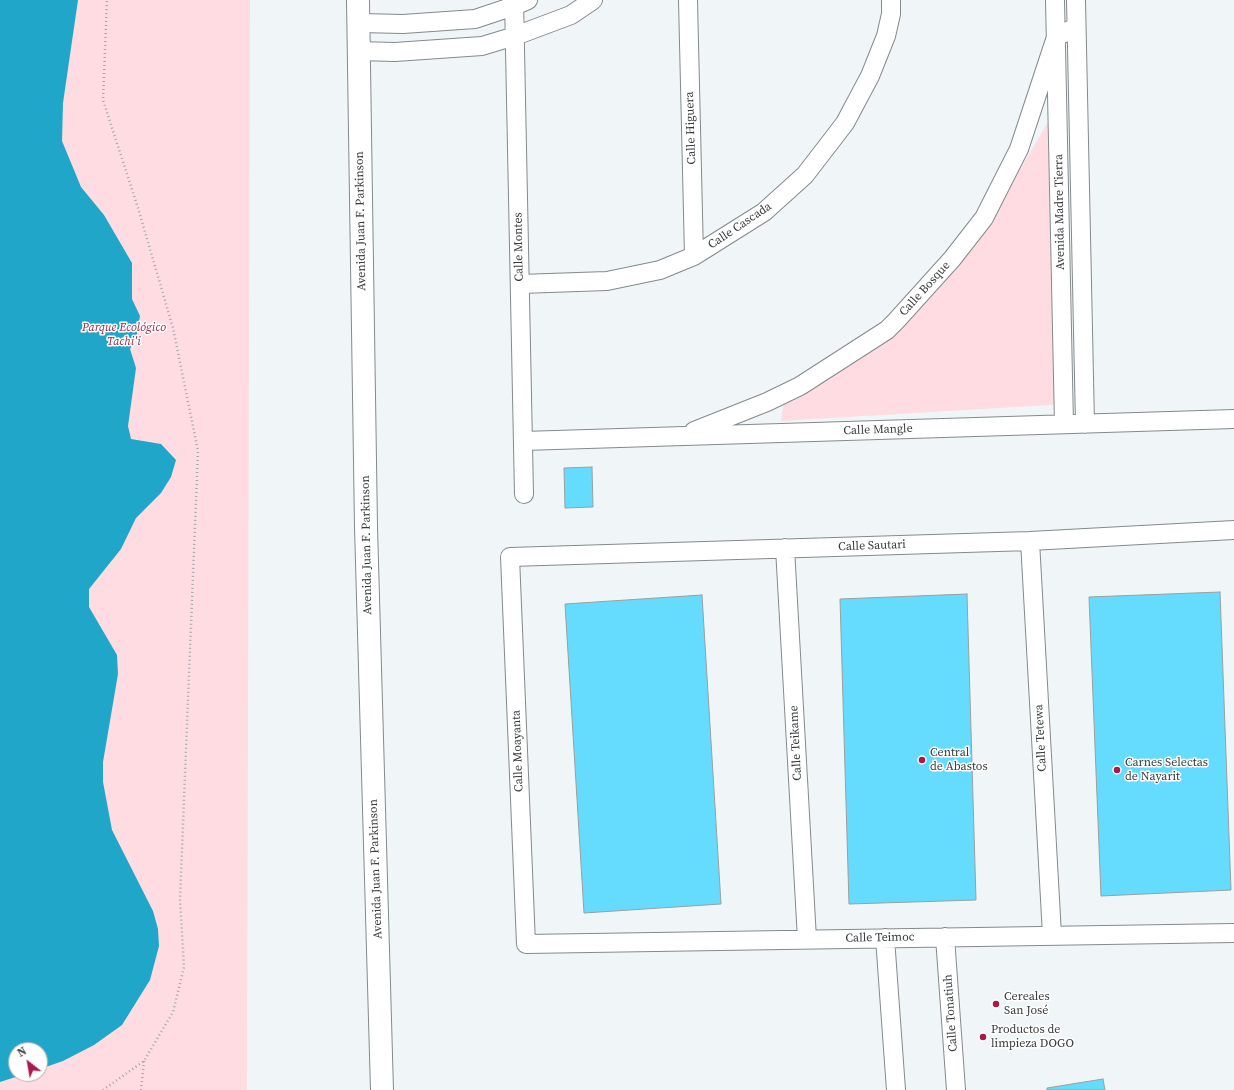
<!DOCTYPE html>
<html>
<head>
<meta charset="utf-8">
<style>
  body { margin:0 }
  #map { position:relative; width:1234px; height:1090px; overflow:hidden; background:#f0f6f8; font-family:"Source Serif 4",serif }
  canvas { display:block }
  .north { position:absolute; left:8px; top:1042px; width:40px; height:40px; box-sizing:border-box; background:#fff; border:1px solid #afb0b1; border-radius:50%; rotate:329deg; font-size:11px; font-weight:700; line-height:16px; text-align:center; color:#383a3b }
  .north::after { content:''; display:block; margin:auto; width:14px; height:18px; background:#ab184a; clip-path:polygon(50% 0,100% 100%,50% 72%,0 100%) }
</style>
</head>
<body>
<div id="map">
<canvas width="1234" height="1090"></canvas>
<div class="north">N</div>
</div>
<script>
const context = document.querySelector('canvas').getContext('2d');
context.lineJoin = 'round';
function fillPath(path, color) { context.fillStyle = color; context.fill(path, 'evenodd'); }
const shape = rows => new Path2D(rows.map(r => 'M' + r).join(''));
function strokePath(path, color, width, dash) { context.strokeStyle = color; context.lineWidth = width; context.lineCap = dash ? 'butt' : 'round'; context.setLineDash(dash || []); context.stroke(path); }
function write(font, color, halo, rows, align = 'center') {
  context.font = font + ' "Source Serif 4",serif'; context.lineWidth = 3; context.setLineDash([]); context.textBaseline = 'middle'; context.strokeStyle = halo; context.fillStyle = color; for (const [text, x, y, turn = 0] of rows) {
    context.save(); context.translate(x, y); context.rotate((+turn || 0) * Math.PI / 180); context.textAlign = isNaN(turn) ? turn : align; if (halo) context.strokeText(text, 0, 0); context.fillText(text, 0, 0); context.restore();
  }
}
fillPath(shape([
  [0,0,250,0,247,1090,0,1090],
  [16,1050,40,1050,40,1074,16,1074],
  [1054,112,1067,404,781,421,784,399,899,328,987,225]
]), '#fedce1');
fillPath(shape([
  [0,0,78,0,63,103,62,141,81,187,104,215,132,263,132,299,140,316,137,334,130,349,136,368,128,426,131,439,161,444,176,460,171,477,161,493,136,518,121,549,89,589,89,607,117,655,118,674,103,762,103,782,112,830,153,911,158,929,159,946,150,980,122,1025,94,1045,63,1061,40,1069,40,1050,16,1050,16,1074,25,1074,0,1082]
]), '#1fa6c8');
const building = shape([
  [592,467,593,507,565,508,564,468,592,467],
  [1220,592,1231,890,1101,896,1089,597,1220,592],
  [967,594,976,900,849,904,840,599,967,594],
  [702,595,721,904,584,913,565,604,702,595],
  [1103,1079,1105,1090,1047,1090,1047,1088,1103,1079]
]);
fillPath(building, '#65dcfe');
strokePath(building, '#999fa1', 1);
const street = shape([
  [514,0,524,494],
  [688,0,694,256],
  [1055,0,1064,424],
  [1076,0,1085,424],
  [359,23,403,24,475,19,514,6,528,0],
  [358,51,395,52,482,46,515,36,571,15,593,0],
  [520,284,607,281,660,270,694,256,764,212,805,175,845,123,870,76,886,36,891,14,891,0],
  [694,431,767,402,800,386,887,330,896,321,952,259,984,218,1019,149,1056,37,1076,27],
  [523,441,1234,419],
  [1234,530,1030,541,510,557,526,944,1234,933],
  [1030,541,1052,935],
  [785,548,807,939],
  [945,937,956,1090],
  [885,938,896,1090]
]);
const secondary = shape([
  [358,0,366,527,382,1090]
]);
strokePath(street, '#848a8c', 20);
strokePath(secondary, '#848a8c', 24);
strokePath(shape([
  [103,1090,144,1061,173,1012,184,967,180,899,198,451,173,328,138,208,103,100,107,0],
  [141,1090,144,1061]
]), '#a3a7a9', 2.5, [1, 3]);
strokePath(street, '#fff', 18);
strokePath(secondary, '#fff', 22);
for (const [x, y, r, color] of [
  [922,760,4,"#ab184a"],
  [1117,770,4,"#ab184a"],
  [996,1004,4,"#ab184a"],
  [983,1037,4,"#ab184a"]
]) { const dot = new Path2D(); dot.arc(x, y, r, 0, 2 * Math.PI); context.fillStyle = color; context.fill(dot); strokePath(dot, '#fff', 1.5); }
write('12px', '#383a3b', '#fff', [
  ["Calle Higuera",691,128,-92],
  ["Avenida Madre Tierra",1060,212,-91],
  ["Avenida Juan F. Parkinson",361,221,-91],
  ["Calle Cascada",740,226,-34],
  ["Calle Montes",519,247,-91],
  ["Calle Bosque",925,289,-48],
  ["Calle Mangle",878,430,-2],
  ["Avenida Juan F. Parkinson",367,545,-91],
  ["Calle Sautari",872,546,-2],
  ["Calle Tetewa",1041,738,-93],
  ["Calle Teikame",796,743,-93],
  ["Calle Moayanta",518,751,-92],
  ["Avenida Juan F. Parkinson",376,869,-92],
  ["Calle Teimoc",880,938,-1],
  ["Calle Tonatiuh",951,1013,-94]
]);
write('italic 12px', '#952746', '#fff', [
  ["Parque Ecológico",124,328],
  ["Tachi'i",124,342]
]);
write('12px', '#383a3b', '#fff', [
  ["Central",930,753],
  ["de Abastos",930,767],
  ["Carnes Selectas",1125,763],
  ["de Nayarit",1125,777],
  ["Cereales",1004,997],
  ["San José",1004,1011],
  ["Productos de",991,1030],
  ["limpieza DOGO",991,1044]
], 'left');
</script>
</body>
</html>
